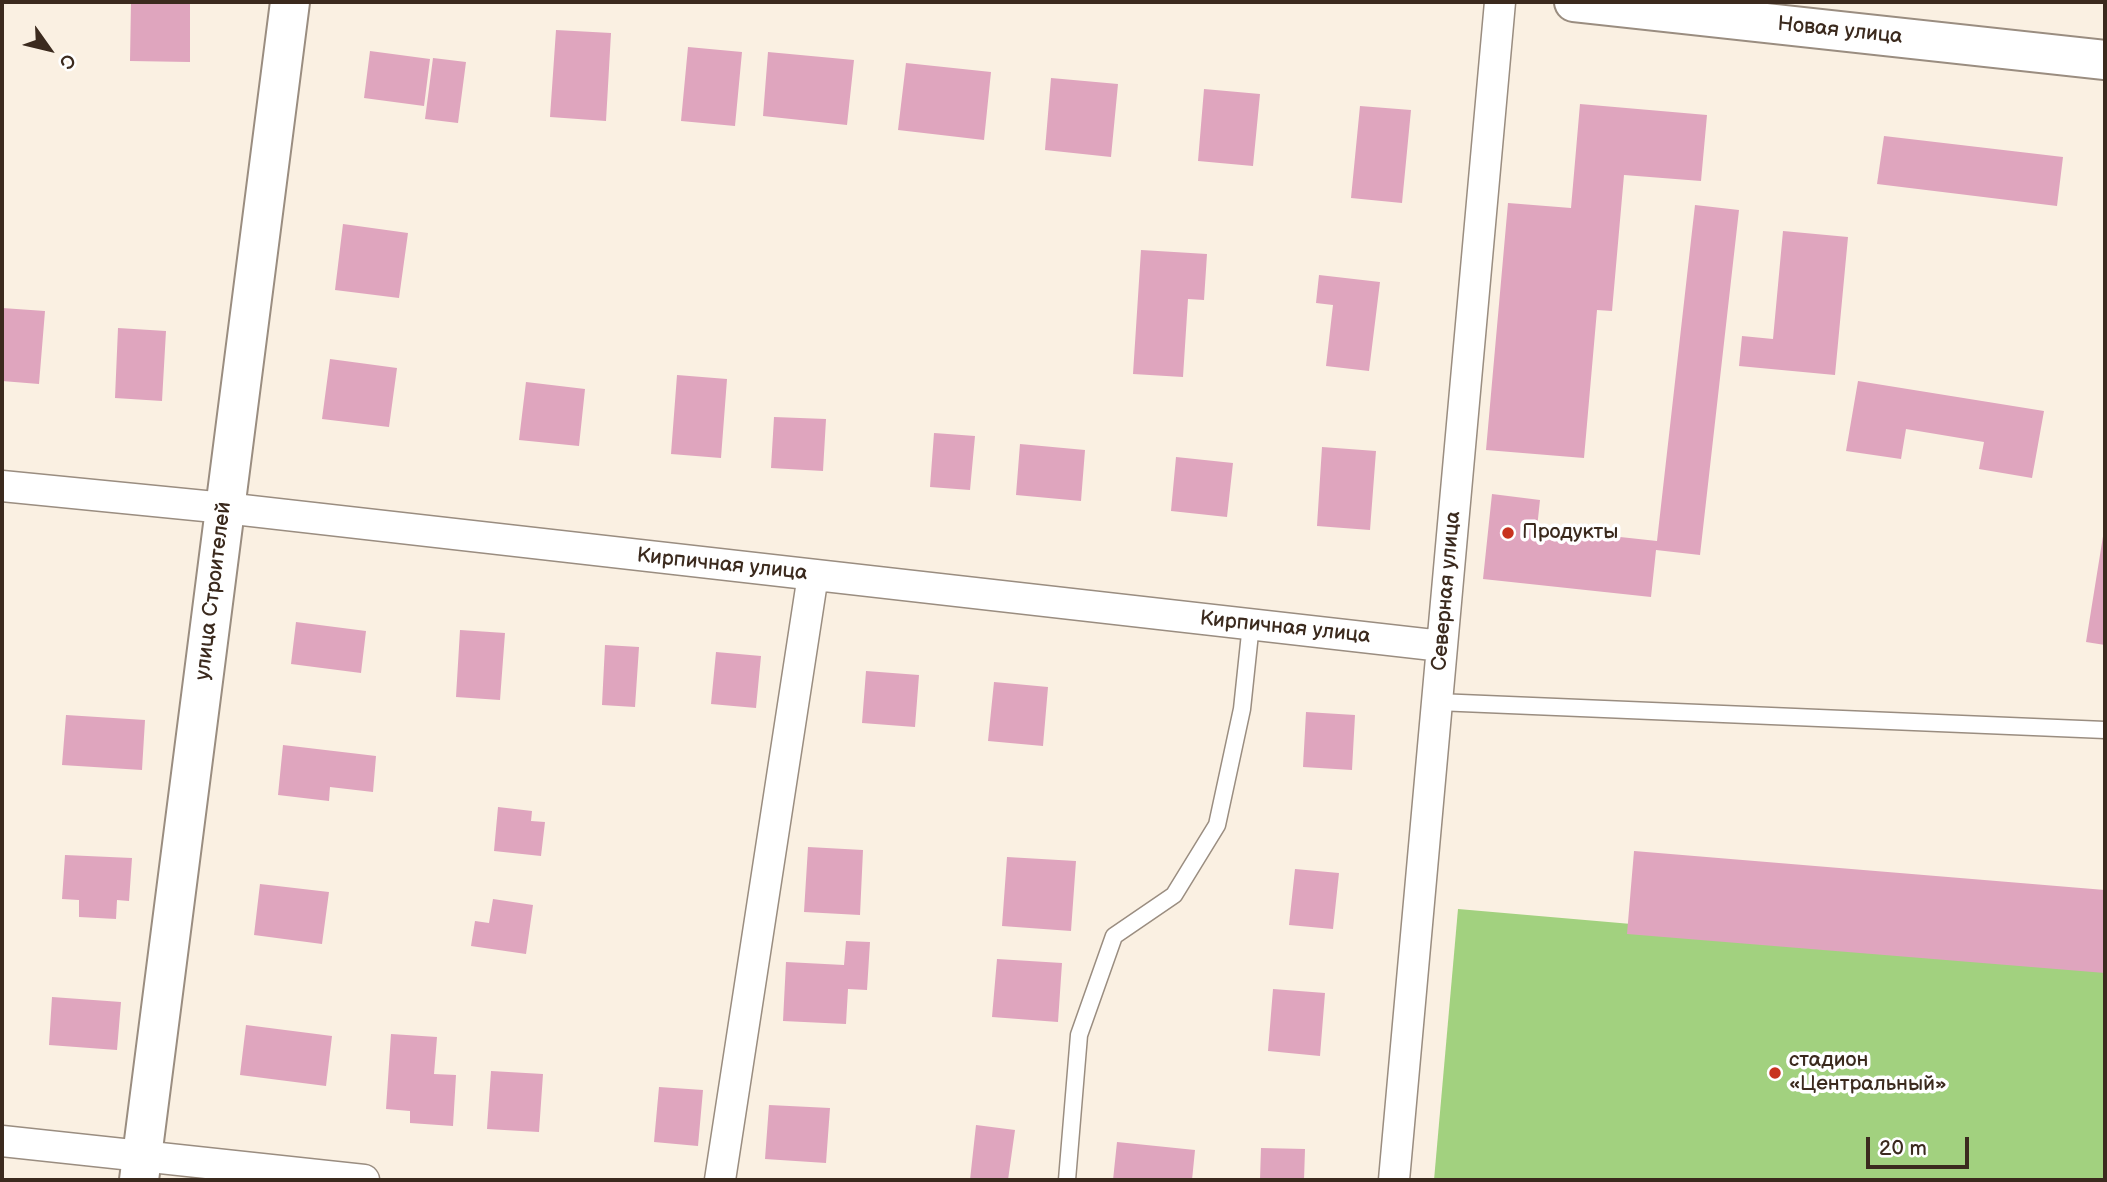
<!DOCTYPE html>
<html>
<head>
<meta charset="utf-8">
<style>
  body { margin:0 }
  #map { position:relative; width:2107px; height:1182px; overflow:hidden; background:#faf0e2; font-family:"Balsamiq Sans",sans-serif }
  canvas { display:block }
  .frame { position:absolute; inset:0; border:4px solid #3b2a1e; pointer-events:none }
  .north { position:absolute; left:14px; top:14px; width:70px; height:70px; -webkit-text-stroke:5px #fff; paint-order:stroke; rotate:124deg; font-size:19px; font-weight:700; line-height:28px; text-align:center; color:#3b2a1e }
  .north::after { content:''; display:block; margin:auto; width:24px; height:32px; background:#3b2a1e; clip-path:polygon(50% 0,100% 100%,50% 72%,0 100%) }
  .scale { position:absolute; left:1866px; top:1137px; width:103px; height:32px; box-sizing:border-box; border:4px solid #3b2a1e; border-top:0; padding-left:9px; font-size:21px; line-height:24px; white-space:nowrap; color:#3b2a1e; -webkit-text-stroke:5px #fff; paint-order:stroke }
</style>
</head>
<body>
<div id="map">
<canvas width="2107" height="1182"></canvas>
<div class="frame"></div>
<div class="north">С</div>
<div class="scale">20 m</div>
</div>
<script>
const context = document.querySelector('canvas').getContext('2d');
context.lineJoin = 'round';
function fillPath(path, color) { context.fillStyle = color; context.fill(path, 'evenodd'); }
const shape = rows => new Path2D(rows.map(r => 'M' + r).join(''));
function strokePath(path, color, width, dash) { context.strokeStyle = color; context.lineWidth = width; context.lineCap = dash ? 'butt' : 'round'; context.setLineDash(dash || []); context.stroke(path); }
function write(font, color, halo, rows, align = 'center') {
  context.font = font + ' "Balsamiq Sans",sans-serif'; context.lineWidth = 7; context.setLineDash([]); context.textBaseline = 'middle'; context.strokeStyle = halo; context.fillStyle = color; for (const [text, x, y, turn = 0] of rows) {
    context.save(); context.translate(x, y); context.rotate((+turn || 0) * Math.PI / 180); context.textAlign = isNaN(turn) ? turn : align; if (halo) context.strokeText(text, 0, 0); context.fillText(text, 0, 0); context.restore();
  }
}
fillPath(shape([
  [1458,909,2105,965,2105,1180,1434,1180]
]), '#a2d17f');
fillPath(shape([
  [131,2,190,2,190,62,130,61],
  [556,30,611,33,606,121,550,117],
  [688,47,742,52,735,126,681,121],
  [370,51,430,59,424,106,364,98],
  [768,52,854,60,847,125,763,116],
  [433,58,466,62,458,123,425,119],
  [906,63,991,72,984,140,898,130],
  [1051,78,1118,84,1111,157,1045,150],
  [1204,89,1260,94,1253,166,1198,161],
  [1580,104,1707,115,1701,181,1624,175,1612,311,1597,310,1584,458,1486,450,1508,203,1571,208],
  [1360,106,1411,110,1402,203,1351,198],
  [1884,136,2063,157,2057,206,1877,184],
  [1695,205,1739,210,1700,555,1656,550,1651,597,1483,579,1492,494,1540,500,1537,528,1657,541],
  [343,224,408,233,399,298,335,290],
  [1783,231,1848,237,1835,375,1739,366,1742,336,1773,339],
  [1141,250,1207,254,1204,300,1188,299,1183,377,1133,374],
  [1319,275,1380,282,1369,371,1326,366,1333,305,1316,303],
  [2,308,45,311,39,384,2,381],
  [118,328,166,331,162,401,115,398],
  [330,359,397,368,389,427,322,419],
  [677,375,727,379,721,458,671,454],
  [1858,381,2044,411,2032,478,1979,469,1984,442,1906,429,1901,459,1846,451],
  [526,382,585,389,579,446,519,440],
  [774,417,826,419,823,471,771,468],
  [934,433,975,436,970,490,930,487],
  [1020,444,1085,450,1081,501,1016,495],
  [1322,447,1376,451,1370,530,1317,526],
  [1176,457,1233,463,1227,517,1171,511],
  [2104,530,2105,530,2105,645,2086,642],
  [296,622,366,631,361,673,291,664],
  [460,630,505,633,500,700,456,697],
  [605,645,639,647,635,707,602,705],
  [716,652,761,656,756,708,711,704],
  [866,671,919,675,915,727,862,723],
  [994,682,1048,687,1043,746,988,741],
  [1306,712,1355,715,1352,770,1303,767],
  [66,715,145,720,142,770,62,765],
  [283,745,376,756,373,792,330,787,329,801,278,795],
  [498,807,532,811,531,821,545,822,541,856,494,851],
  [808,847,863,850,860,915,804,912],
  [1634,851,2105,890,2105,973,1627,934],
  [65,855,132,858,129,901,117,900,116,919,79,917,79,900,62,899],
  [1007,857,1076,861,1071,931,1002,926],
  [1295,869,1339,873,1333,929,1289,925],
  [260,884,329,892,322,944,254,935],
  [493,899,533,905,526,954,471,946,475,921,489,923],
  [846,941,870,942,867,990,848,989,846,1024,783,1021,786,962,844,965],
  [997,959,1062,963,1058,1022,992,1017],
  [1273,989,1325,993,1320,1056,1268,1051],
  [52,997,121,1002,117,1050,49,1045],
  [246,1025,332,1036,326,1086,240,1075],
  [391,1034,437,1037,434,1074,456,1075,453,1126,410,1123,410,1111,386,1109],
  [491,1071,543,1074,539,1132,487,1129],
  [659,1087,703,1090,698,1146,654,1142],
  [769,1105,830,1108,826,1163,765,1159],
  [976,1125,1015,1130,1008,1180,970,1180],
  [1117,1142,1195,1150,1192,1180,1113,1180],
  [1261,1148,1305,1149,1304,1180,1260,1180]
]), '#dfa5be');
const lane = shape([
  [1437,702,2105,730],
  [1067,1180,1079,1035,1114,936,1174,895,1217,825,1242,709,1251,624]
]);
const street = shape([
  [2,486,225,508,1442,646],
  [2,1141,364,1180],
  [720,1180,813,575],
  [1394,1180,1500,2]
]);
const secondary = shape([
  [1574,2,2105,60],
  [139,1180,290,2]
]);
strokePath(lane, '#9a8d80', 19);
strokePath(street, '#9a8d80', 33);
strokePath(secondary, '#9a8d80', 42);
strokePath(lane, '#fff', 16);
strokePath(street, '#fff', 30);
strokePath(secondary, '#fff', 38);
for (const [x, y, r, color] of [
  [1508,533,7,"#c8321e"],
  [1775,1073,7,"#c8321e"]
]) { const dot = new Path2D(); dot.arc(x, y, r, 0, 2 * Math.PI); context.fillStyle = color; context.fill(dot); strokePath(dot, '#fff', 2.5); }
write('21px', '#3b2a1e', '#fff', [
  ["Новая улица",1840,31,6],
  ["Кирпичная улица",722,565,6],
  ["улица Строителей",214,591,-83],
  ["Северная улица",1447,591,-85],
  ["Кирпичная улица",1285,628,6]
]);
write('21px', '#3b2a1e', '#fff', [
  ["Продукты",1522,533],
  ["стадион",1789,1061],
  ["«Центральный»",1789,1085]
], 'left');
</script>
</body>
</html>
